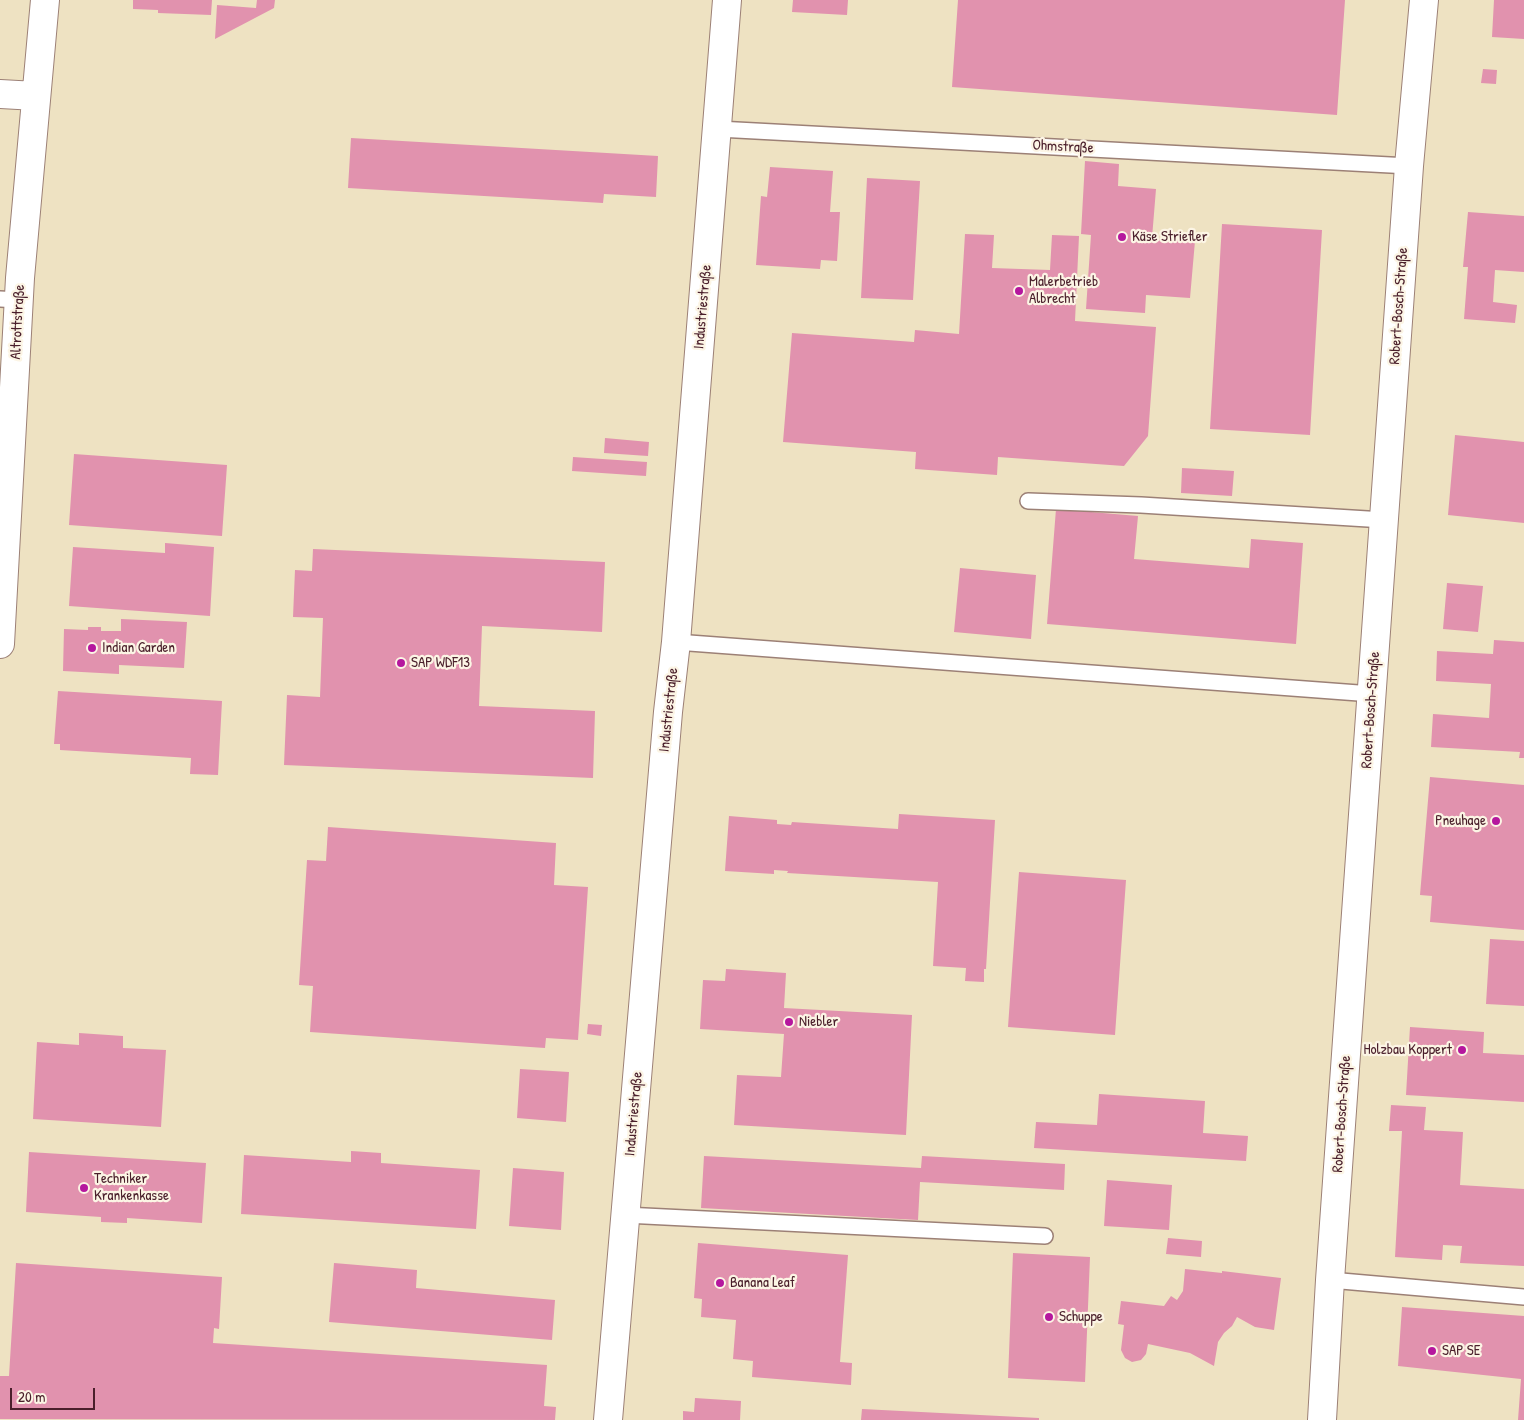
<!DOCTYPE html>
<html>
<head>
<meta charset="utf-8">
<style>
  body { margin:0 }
  #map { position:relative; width:1524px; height:1420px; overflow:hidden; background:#eee2c2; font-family:"Patrick Hand",sans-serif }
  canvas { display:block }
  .scale { position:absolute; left:10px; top:1388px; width:85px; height:22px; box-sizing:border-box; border:2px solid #4a1f2b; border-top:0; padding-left:6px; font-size:15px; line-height:18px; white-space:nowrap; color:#4a1f2b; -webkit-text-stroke:4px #fcf5e5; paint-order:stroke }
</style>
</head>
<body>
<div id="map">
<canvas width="1524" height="1420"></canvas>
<div class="scale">20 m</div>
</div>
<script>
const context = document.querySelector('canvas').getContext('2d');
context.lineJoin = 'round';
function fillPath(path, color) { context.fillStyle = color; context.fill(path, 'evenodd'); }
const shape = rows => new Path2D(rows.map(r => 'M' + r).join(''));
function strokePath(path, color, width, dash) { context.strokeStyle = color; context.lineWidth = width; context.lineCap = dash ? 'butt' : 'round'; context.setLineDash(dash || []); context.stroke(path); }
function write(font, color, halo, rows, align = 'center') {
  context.font = font + ' "Patrick Hand",sans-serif'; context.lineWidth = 4.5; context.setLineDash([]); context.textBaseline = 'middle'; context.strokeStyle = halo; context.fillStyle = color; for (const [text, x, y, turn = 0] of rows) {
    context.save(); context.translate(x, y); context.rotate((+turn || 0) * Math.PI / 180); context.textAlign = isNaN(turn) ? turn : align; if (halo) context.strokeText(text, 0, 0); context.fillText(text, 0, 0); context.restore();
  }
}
fillPath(shape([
  [133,0,212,0,211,15,158,13,158,10,133,9],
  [257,0,275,0,274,8,215,39,217,5,256,8],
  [793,0,848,0,847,15,792,12],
  [958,0,1345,0,1337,115,952,87],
  [1494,0,1524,0,1524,39,1492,37],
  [1483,69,1497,70,1496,84,1481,83],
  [351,138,658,156,656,197,604,194,603,203,348,188],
  [1085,161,1119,164,1118,186,1156,189,1152,238,1195,241,1190,298,1146,295,1145,313,1086,309,1091,235,1081,234],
  [770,167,833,171,830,212,840,212,837,261,821,260,820,269,756,265,761,196,767,197],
  [867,178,920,181,913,300,861,298],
  [1468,212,1524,216,1524,272,1495,270,1493,302,1517,305,1515,323,1464,319,1468,267,1463,267],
  [1222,224,1322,230,1310,435,1210,429],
  [965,234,994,235,992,268,1050,270,1052,235,1079,236,1075,321,1156,327,1148,436,1124,466,998,457,997,475,915,469,916,452,783,442,792,333,914,342,915,330,959,334],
  [1455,435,1524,442,1524,523,1448,515],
  [605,438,649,442,648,456,604,453],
  [74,454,227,465,222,536,69,525],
  [573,457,647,462,646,476,572,471],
  [1182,468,1234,471,1232,496,1181,493],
  [1056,509,1138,516,1134,559,1249,568,1251,539,1303,543,1296,644,1047,624],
  [165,543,214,547,210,616,69,606,73,547,165,553],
  [313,549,605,562,602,632,482,626,479,706,595,711,593,778,284,765,287,695,320,697,323,618,293,617,295,570,312,571],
  [960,568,1036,575,1031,639,954,632],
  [1447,583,1483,586,1478,632,1443,629],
  [121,619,187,622,184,668,119,665,119,674,63,671,64,629,88,630,88,627,101,627,101,631,121,631],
  [1494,640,1524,642,1524,758,1519,758,1520,752,1431,747,1433,714,1489,718,1491,684,1436,681,1437,651,1493,654],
  [58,691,222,701,218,775,190,774,191,758,60,750,60,744,54,744],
  [1430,777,1524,785,1524,930,1430,922,1432,896,1420,895],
  [899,814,995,820,986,969,984,969,984,982,965,981,966,968,933,966,938,882,787,873,788,871,774,870,774,874,725,871,729,816,777,820,777,824,791,825,792,822,898,829],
  [328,827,556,843,554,885,588,887,578,1040,546,1038,545,1048,310,1032,313,986,299,985,307,860,326,861],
  [1019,872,1126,880,1115,1035,1008,1027],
  [1490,939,1524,941,1524,1006,1486,1004],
  [726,969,786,973,784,1008,912,1015,906,1135,734,1125,737,1075,781,1077,784,1034,700,1029,703,980,725,981],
  [588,1024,602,1025,601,1036,587,1034],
  [1410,1027,1484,1032,1483,1053,1524,1055,1524,1102,1406,1095],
  [79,1033,123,1036,123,1048,166,1050,161,1127,33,1119,37,1042,79,1045],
  [520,1069,569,1072,566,1122,517,1118],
  [1099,1094,1205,1101,1203,1133,1248,1136,1246,1161,1034,1148,1036,1122,1097,1125],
  [1391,1105,1426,1107,1424,1130,1463,1132,1460,1185,1524,1189,1524,1266,1460,1263,1462,1246,1443,1245,1442,1260,1395,1257,1402,1131,1389,1131],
  [351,1151,381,1153,381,1163,480,1170,476,1229,241,1214,244,1155,351,1162],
  [29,1152,206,1163,202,1223,127,1218,127,1223,101,1222,101,1217,26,1212],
  [704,1156,921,1168,922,1156,1065,1164,1064,1190,920,1182,918,1220,701,1208],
  [513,1168,564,1172,561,1230,509,1226],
  [1107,1180,1172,1185,1169,1230,1104,1226],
  [1168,1238,1202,1241,1201,1257,1166,1254],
  [698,1243,848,1255,840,1362,852,1363,851,1385,752,1377,753,1361,733,1359,736,1320,701,1317,702,1299,694,1298],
  [1013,1253,1090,1257,1085,1382,1008,1378],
  [16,1263,222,1277,219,1329,214,1328,213,1343,547,1365,544,1406,556,1407,555,1420,0,1419,0,1376,9,1376],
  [334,1263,417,1270,416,1288,555,1300,552,1340,329,1322],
  [1185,1269,1222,1273,1222,1271,1281,1278,1274,1330,1255,1327,1237,1317,1232,1326,1224,1333,1218,1342,1214,1366,1190,1353,1148,1344,1146,1354,1141,1360,1132,1362,1125,1358,1121,1350,1124,1325,1118,1324,1121,1301,1164,1306,1171,1296,1177,1300,1183,1291],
  [1402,1307,1524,1316,1524,1420,1518,1420,1521,1379,1398,1366],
  [695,1398,741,1401,740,1420,683,1420,683,1411,694,1412],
  [862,1409,1039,1418,1039,1420,861,1420]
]), '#e192ae');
const service = shape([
  [718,129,1409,166],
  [0,299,19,300],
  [1028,501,1141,505,1384,520],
  [676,642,1372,694],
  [625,1215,1045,1236],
  [1330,1280,1524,1297]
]);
const minor = shape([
  [0,94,36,96],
  [0,644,20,278,45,0],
  [608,1420,668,712,676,642,727,0],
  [1322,1420,1330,1280,1409,166,1424,0]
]);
strokePath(service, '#9c8076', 18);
strokePath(minor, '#9c8076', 30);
strokePath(service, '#fff', 15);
strokePath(minor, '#fff', 28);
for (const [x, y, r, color] of [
  [1122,237,5,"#b5179e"],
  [1019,291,5,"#b5179e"],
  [92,648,5,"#b5179e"],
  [401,663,5,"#b5179e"],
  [1496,821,5,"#b5179e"],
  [789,1022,5,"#b5179e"],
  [1462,1050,5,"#b5179e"],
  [84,1188,5,"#b5179e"],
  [720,1283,5,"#b5179e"],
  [1049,1317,5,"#b5179e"],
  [1432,1351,5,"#b5179e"]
]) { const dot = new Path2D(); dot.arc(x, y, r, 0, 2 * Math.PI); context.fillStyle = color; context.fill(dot); strokePath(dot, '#fcf5e5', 2); }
write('15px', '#4a1f2b', '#fcf5e5', [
  ["Ohmstraße",1063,147,3],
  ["Robert-Bosch-Straße",1399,306,-86],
  ["Industriestraße",703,307,-85],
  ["Altrottstraße",18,322,-87],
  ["Industriestraße",669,710,-84],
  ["Robert-Bosch-Straße",1371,710,-86],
  ["Industriestraße",634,1114,-85],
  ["Robert-Bosch-Straße",1342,1114,-86]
]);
write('15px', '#4a1f2b', '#fcf5e5', [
  ["Käse Striefler",1132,237],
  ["Malerbetrieb",1029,282],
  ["Albrecht",1029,299],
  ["Indian Garden",102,648],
  ["SAP WDF13",411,663],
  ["Pneuhage",1486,821,"right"],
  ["Niebler",799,1022],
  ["Holzbau Koppert",1452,1050,"right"],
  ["Techniker",94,1179],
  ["Krankenkasse",94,1196],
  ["Banana Leaf",730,1283],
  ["Schuppe",1059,1317],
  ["SAP SE",1442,1351]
], 'left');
</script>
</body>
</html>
